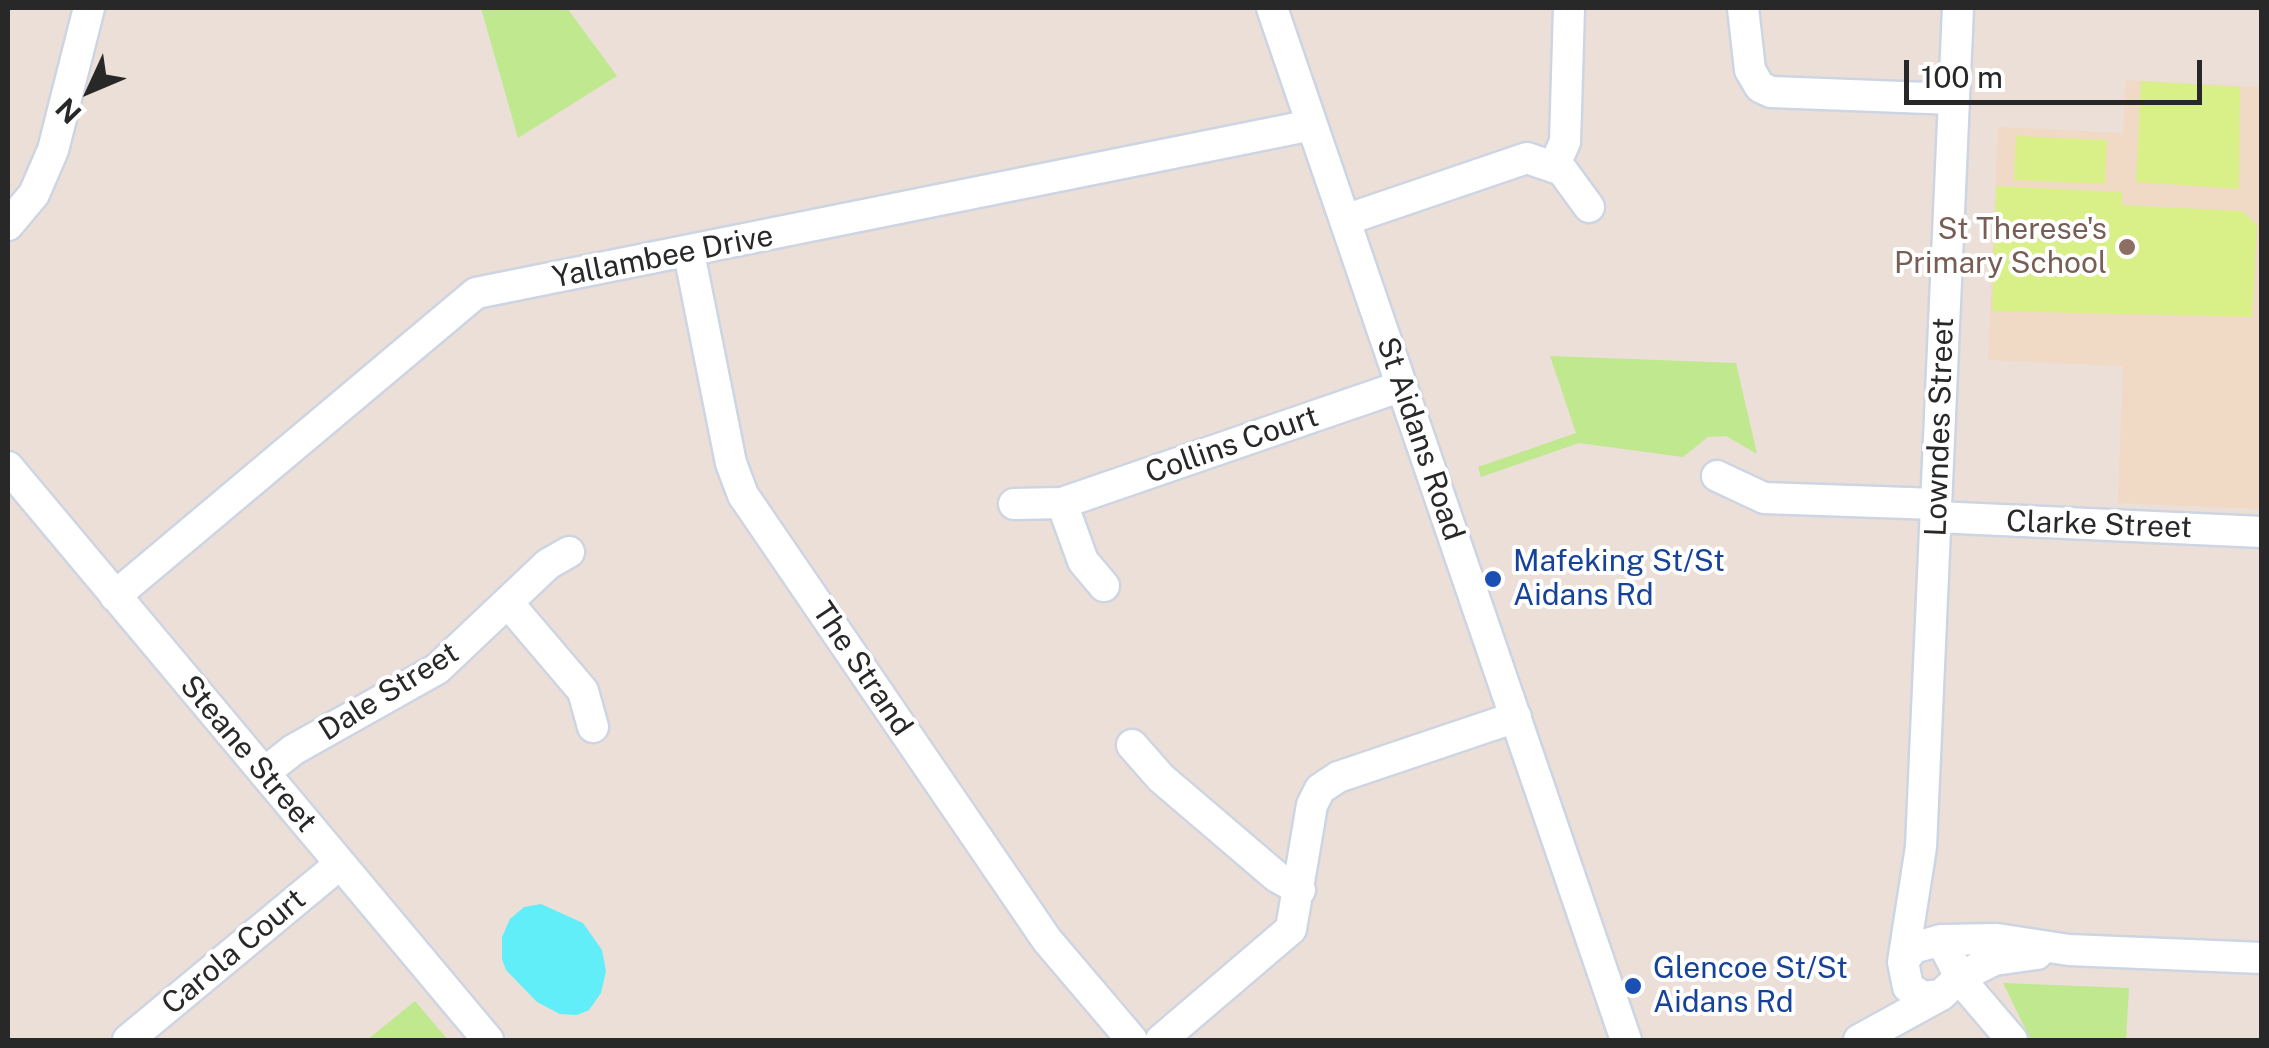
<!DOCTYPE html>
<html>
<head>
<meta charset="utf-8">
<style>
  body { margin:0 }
  #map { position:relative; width:2269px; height:1048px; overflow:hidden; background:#ecdfd8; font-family:"Public Sans",sans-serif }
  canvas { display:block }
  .frame { position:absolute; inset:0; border:10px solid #282828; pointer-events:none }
  .north { position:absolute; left:40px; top:40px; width:100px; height:100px; -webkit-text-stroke:8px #fff; paint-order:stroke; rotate:226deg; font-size:28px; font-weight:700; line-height:40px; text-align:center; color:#282828 }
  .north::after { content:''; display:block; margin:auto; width:35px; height:45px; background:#282828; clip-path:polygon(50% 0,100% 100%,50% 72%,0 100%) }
  .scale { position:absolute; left:1904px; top:60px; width:298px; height:45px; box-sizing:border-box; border:5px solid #282828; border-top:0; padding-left:12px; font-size:30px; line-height:35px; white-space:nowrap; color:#282828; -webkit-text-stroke:8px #fff; paint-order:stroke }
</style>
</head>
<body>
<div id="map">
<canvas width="2269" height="1048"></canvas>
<div class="frame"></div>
<div class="north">N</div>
<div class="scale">100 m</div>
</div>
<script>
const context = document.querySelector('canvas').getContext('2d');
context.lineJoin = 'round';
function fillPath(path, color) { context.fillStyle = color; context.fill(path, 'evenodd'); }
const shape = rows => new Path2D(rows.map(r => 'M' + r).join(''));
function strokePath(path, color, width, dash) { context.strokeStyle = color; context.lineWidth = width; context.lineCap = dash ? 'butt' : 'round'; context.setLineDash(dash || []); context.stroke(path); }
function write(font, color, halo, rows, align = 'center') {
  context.font = font + ' "Public Sans",sans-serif'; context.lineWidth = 8; context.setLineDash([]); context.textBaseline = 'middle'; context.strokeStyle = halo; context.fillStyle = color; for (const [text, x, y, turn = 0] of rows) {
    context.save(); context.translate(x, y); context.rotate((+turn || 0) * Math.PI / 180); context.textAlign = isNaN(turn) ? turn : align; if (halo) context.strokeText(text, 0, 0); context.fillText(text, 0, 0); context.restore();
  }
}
fillPath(shape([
  [2126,80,2261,87,2261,509,2118,503,2123,366,1988,360,1998,127,2123,133]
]), '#f0d9c5');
fillPath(shape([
  [481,8,567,8,617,76,518,138],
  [1550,356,1736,363,1757,454,1726,436,1708,437,1683,457,1579,443,1481,477,1478,467,1576,433],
  [2003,983,2129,988,2126,1040,2031,1040],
  [415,1001,448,1040,367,1040]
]), '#bfe88f');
fillPath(shape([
  [2141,81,2240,87,2239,189,2136,182],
  [2016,136,2107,140,2105,184,2014,180],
  [1996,186,2122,192,2122,205,2242,211,2257,225,2252,317,1992,311]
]), '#d9f089');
fillPath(shape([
  [541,904,583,923,602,950,606,971,601,993,589,1010,577,1015,560,1014,537,1002,506,970,502,959,502,937,510,919,524,907]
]), '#61eef8');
const minor = shape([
  [1272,8,1626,1040],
  [1743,8,1750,70,1760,87,1771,92,1954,99],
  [1555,164,1565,142,1569,8],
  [1345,220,1527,158,1562,170,1589,207],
  [8,225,34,194,53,150,89,8],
  [689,253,731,463,743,495,1047,940,1132,1040],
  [8,467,488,1040],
  [1717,476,1764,498,1936,504],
  [1062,503,1083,561,1104,586],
  [1014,504,1062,503,1402,386],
  [1936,517,2262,532],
  [115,596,476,293,1312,125],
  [509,604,583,691,593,727],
  [1132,745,1161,778,1277,877,1300,890],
  [264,773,293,750,437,669,548,564,569,552],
  [1941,940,1960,977,1941,995,1923,997,1908,987,1903,962,1913,948,1941,940],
  [1943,940,1997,939,2069,950,2262,958],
  [1903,962,1921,847,1958,8],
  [1960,977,1994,960,2037,954],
  [1959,978,2012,1040],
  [128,1040,340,864],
  [1161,1040,1291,929,1312,805,1320,789,1338,777,1516,717],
  [1859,1040,1941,995]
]);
strokePath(minor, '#cdd5e3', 35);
strokePath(minor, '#fff', 30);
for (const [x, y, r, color] of [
  [2127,247,10,"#8d6e63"],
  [1493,579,10,"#1a4fb4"],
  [1633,986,10,"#1a4fb4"]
]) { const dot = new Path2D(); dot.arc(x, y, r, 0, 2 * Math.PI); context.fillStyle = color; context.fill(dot); strokePath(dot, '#fff', 4); }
write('30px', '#785e54', '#fff', [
  ["St Therese's",2107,230],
  ["Primary School",2107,264]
], 'right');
write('30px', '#282828', '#fff', [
  ["Yallambee Drive",663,257,-11],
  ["Lowndes Street",1940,427,-88],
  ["St Aidans Road",1420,439,71],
  ["Collins Court",1232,445,-19],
  ["Clarke Street",2099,525,2],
  ["The Strand",862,669,56],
  ["Dale Street",389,692,-32],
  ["Steane Street",248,754,50],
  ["Carola Court",234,952,-40]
]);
write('30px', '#164399', '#fff', [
  ["Mafeking St/St",1513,562],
  ["Aidans Rd",1513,596],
  ["Glencoe St/St",1653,969],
  ["Aidans Rd",1653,1003]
], 'left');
</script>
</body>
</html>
